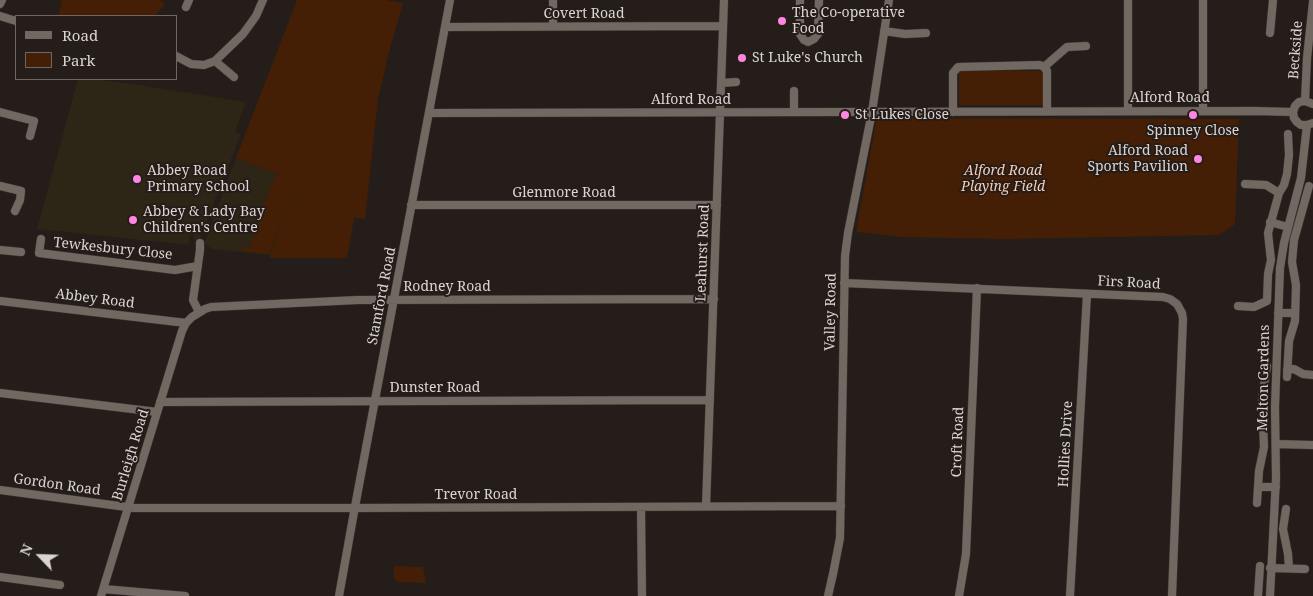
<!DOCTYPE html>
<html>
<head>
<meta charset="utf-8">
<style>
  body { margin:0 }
  #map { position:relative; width:1313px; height:596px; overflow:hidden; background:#251d19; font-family:"Noto Serif",serif }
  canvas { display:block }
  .legend { position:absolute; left:15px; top:15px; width:162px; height:65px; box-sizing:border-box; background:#251d19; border:1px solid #6e6763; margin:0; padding:6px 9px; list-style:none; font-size:15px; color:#dbd5d2 }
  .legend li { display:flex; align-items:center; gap:10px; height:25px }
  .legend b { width:25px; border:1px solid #6e6763 }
  .north { position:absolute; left:15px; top:531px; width:50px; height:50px; -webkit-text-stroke:4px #251d19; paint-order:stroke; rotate:294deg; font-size:14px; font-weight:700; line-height:20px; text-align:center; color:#dbd5d2 }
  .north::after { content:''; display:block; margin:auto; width:18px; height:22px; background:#dbd5d2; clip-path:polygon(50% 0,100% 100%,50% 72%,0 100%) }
</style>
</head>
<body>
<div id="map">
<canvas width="1313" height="596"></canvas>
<ul class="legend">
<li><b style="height:6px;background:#726862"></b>Road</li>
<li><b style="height:14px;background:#441f05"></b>Park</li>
</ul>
<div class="north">N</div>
</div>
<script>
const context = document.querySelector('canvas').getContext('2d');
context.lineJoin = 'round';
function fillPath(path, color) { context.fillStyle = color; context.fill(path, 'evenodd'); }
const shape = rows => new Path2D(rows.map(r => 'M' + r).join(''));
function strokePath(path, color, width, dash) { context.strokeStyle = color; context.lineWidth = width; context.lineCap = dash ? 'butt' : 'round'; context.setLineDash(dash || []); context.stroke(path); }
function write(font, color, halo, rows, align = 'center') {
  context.font = font + ' "Noto Serif",serif'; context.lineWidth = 4; context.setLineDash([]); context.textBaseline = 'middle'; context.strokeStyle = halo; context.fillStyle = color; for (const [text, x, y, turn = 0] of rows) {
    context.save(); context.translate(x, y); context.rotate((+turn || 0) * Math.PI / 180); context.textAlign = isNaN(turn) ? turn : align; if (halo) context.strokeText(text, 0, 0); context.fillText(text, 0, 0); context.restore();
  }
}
fillPath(shape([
  [78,79,92,79,140,85,246,102,235,132,241,134,199,241,195,241,192,234,189,236,189,245,37,229],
  [236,158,297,182,270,255,212,249,204,243]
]), '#2d2515');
fillPath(shape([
  [59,0,160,0,165,5,154,16,58,16,62,1],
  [297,0,386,0,403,3,389,52,378,99,365,219,354,218,347,258,269,258,296,182,269,254,241,251,242,248,249,248,265,209,263,208,270,188,277,174,236,158],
  [959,70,1043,71,1043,105,959,105],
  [879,118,1239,119,1235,224,1219,235,1004,239,901,237,856,232,876,122],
  [394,566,423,567,426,583,398,582,394,578]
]), '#441f05');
const minor = shape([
  [800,0,800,34,804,40,808,42,814,39,818,34,819,0],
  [1128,0,1128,111],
  [0,4,2,0],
  [186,7,189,0],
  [0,16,16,21],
  [553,26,553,0],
  [445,27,723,26],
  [884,31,905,34,926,33],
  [1270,33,1273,0],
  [176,56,191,64,204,65,215,61,243,34,256,16,263,0],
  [215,61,234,77],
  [1044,67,1067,47,1086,46],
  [721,83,736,82],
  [794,91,794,112],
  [1305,101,1307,58,1313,2],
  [1313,104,1305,101,1299,102,1295,106,1293,112,1294,118,1297,122,1301,125,1307,125,1313,123],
  [1203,111,1203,0],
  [0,112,34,121,30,136],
  [953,112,953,73,958,67,1040,65,1044,67,1047,71,1047,111],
  [429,113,1255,111,1293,112],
  [1245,184,1266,185,1279,193],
  [0,186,21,191,20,200,15,211],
  [411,205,717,205],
  [1270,222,1288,227],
  [41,239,39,253,175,270,198,266],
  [0,250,21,252],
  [844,283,1163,297,1170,299,1177,304,1182,313,1183,319,1172,596],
  [0,301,186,323],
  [1238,306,1254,307,1267,301,1268,274,1271,260,1268,233,1279,193,1284,185,1287,174,1289,155,1288,134],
  [199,312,193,300,200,250,200,243],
  [1278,313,1295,313],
  [1287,370,1294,369,1303,374,1313,375],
  [1287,377,1289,341,1295,321,1296,285,1292,262,1294,240,1309,186],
  [0,393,157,412],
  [160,402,710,400],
  [1276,444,1312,445],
  [1258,487,1276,487],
  [0,490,134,508,354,508,841,506],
  [1257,503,1259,471,1264,447,1262,399,1267,366],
  [706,506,724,0],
  [641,507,642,596],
  [1286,509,1283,529,1288,554,1289,568],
  [1270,568,1305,569],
  [0,577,60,585],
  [103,589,185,596],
  [101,596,182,331,186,323,192,317,205,309,211,307,358,300,714,299],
  [339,596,354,512,450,0],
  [828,596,833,574,840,538,845,256,848,233,872,112,889,0],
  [959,596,966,554,977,288],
  [1070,596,1087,294],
  [1258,596,1260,566],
  [1270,596,1276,478,1275,407,1280,268,1284,243,1301,178,1307,125]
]);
strokePath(minor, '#3f3835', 9);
strokePath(minor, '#726862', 8);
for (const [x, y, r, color] of [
  [782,21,5,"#fe85e0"],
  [742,58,5,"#fe85e0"],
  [845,115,5,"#fe85e0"],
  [1193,115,5,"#fe85e0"],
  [1198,159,5,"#fe85e0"],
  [137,179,5,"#fe85e0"],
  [133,220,5,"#fe85e0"]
]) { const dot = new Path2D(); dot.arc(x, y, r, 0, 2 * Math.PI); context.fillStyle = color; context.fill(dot); strokePath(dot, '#251d19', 2); }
write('14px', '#dbd5d2', '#251d19', [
  ["The Co-operative",792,13],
  ["Food",792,29],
  ["St Luke's Church",752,58],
  ["St Lukes Close",855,115],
  ["Spinney Close",1193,131,"center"],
  ["Alford Road",1188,151,"right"],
  ["Sports Pavilion",1188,167,"right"],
  ["Abbey Road",147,171],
  ["Primary School",147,187],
  ["Abbey & Lady Bay",143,212],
  ["Children's Centre",143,228]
], 'left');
write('14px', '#dbd5d2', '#251d19', [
  ["Covert Road",584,14],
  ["Beckside",1296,50,-86],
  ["Alford Road",1170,98],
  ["Alford Road",691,100],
  ["Glenmore Road",564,193],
  ["Tewkesbury Close",113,249,6],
  ["Leahurst Road",703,253,-88],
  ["Firs Road",1129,283,3],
  ["Rodney Road",447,287],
  ["Stamford Road",382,296,-79],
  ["Abbey Road",95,299,7],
  ["Valley Road",831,312,-89],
  ["Melton Gardens",1264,378,-89],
  ["Dunster Road",435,388],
  ["Croft Road",958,442,-88],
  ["Hollies Drive",1066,444,-87],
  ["Burleigh Road",131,455,-73],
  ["Gordon Road",57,485,8],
  ["Trevor Road",476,495]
]);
write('italic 14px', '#f8cbb2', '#251d19', [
  ["Alford Road",1003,171],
  ["Playing Field",1003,187]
]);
</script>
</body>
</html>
